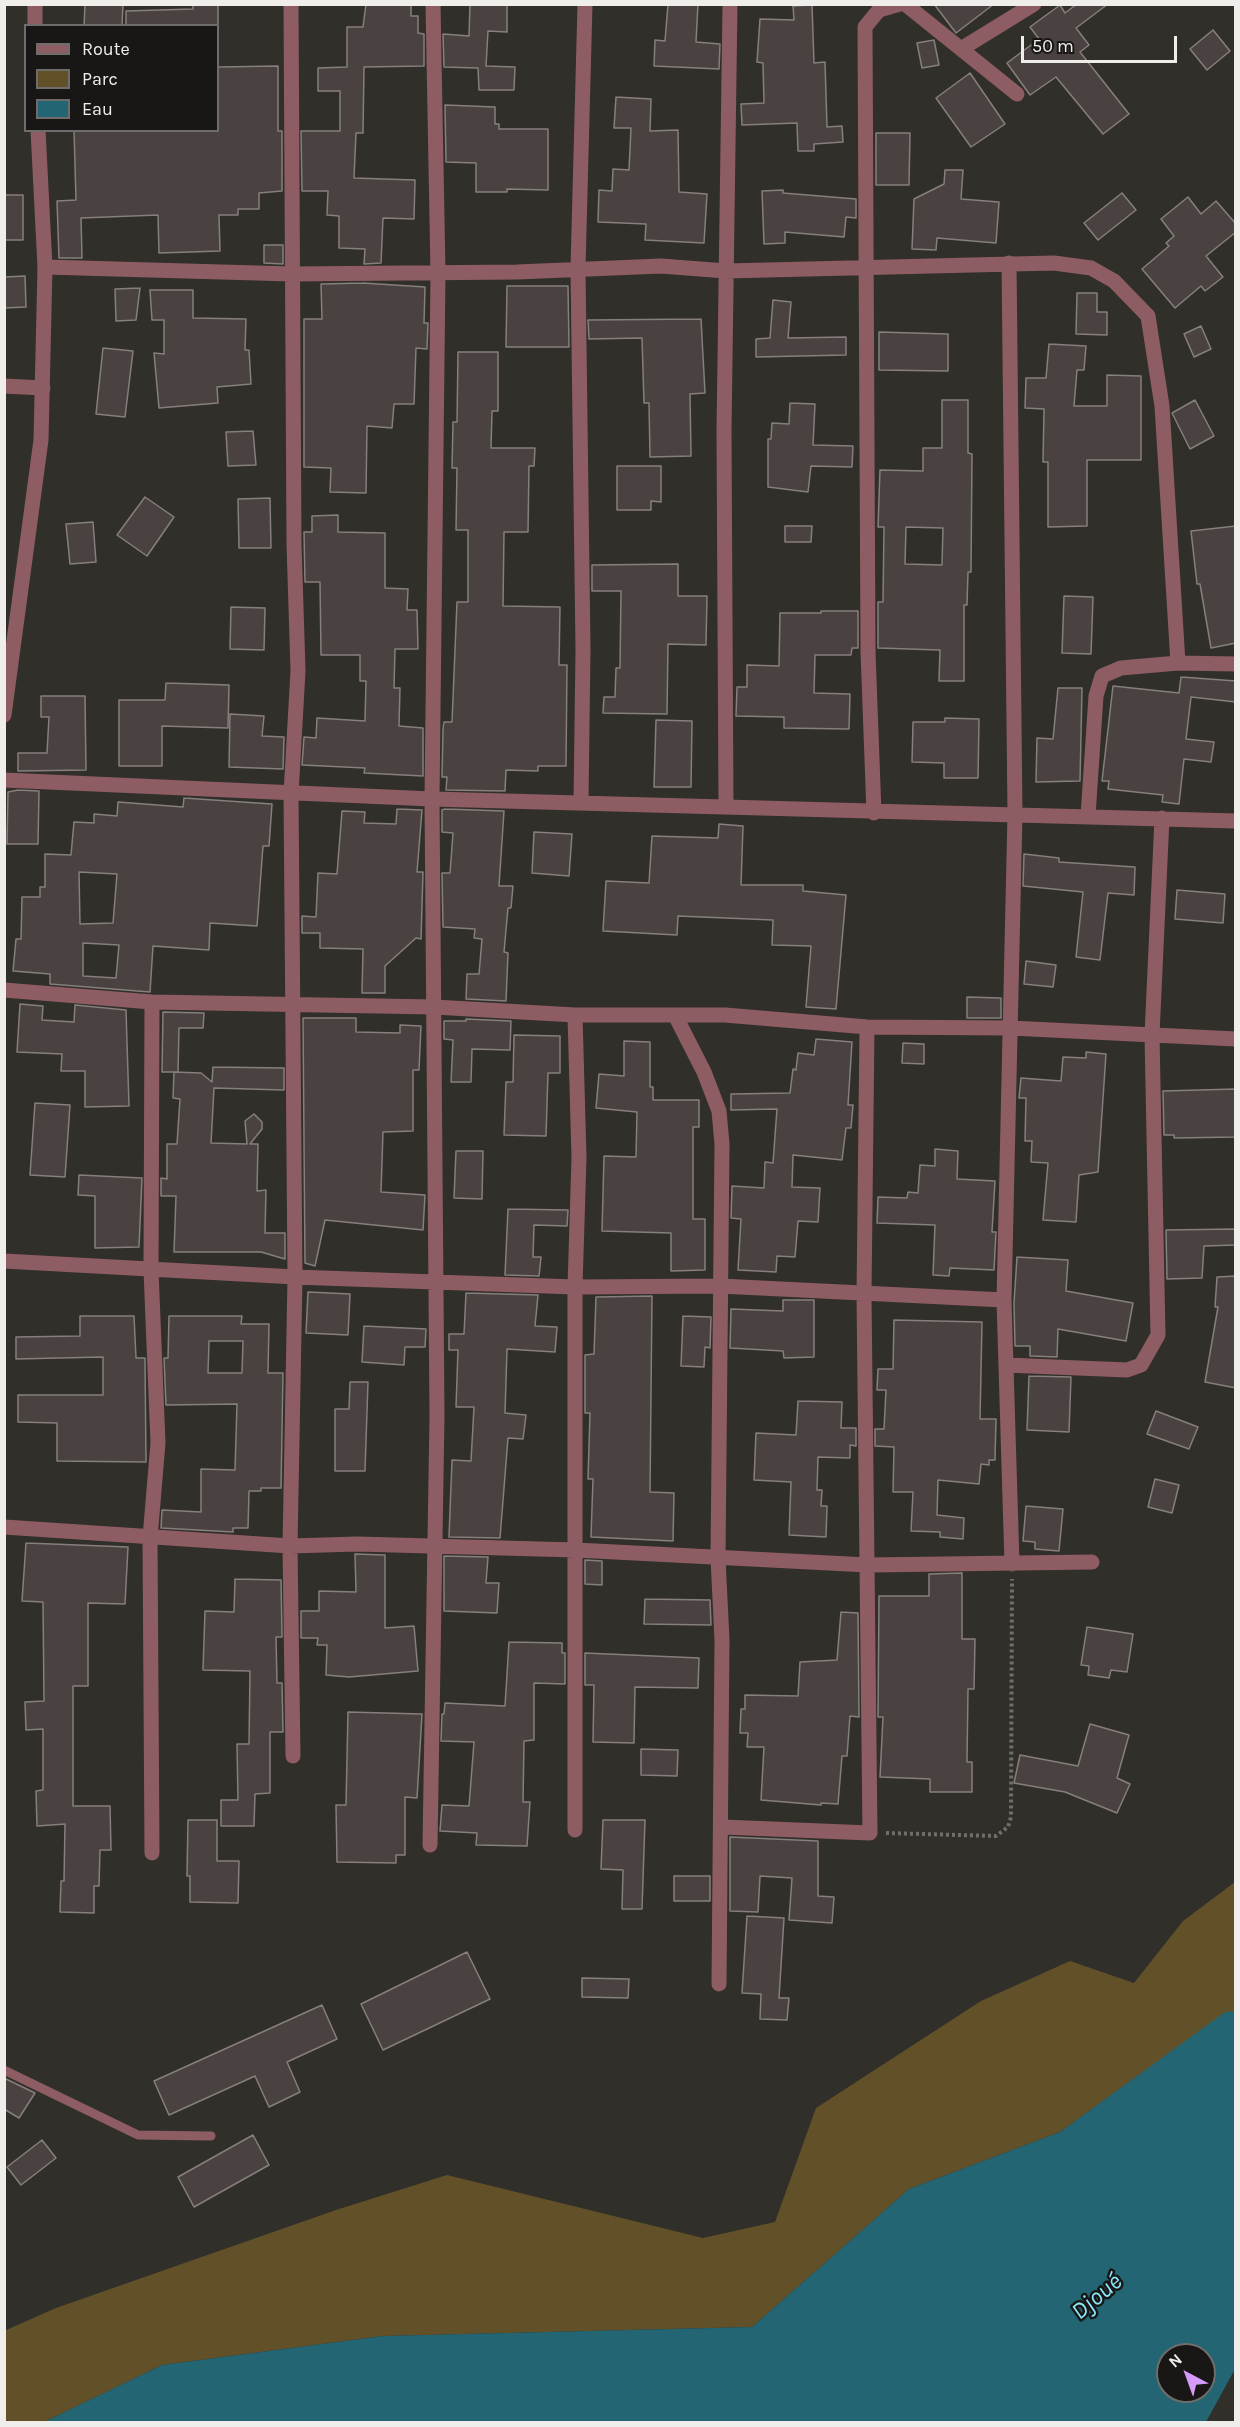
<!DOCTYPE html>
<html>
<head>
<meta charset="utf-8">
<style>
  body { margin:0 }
  #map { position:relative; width:1240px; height:2427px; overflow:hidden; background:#312f2a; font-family:Karla,sans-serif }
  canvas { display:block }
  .frame { position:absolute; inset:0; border:6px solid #f0eeeb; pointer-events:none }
  .legend { position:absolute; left:24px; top:24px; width:195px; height:108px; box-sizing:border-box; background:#181715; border:2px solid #6e6d6b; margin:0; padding:8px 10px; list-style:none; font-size:18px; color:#f0eeeb }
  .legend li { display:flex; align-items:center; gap:12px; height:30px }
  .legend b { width:30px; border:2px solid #6e6d6b }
  .north { position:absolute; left:1156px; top:2343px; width:60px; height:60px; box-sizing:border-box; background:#181715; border:2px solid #6e6d6b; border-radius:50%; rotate:319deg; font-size:16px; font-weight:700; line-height:24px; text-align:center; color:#f0eeeb }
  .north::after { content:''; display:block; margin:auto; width:21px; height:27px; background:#d59bfb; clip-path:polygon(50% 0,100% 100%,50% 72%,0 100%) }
  .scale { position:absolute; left:1021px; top:36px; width:156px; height:27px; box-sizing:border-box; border:3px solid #f0eeeb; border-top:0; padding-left:8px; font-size:18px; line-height:21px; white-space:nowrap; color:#f0eeeb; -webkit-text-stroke:4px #181715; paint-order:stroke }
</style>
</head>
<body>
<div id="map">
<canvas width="1240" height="2427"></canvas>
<div class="frame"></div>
<ul class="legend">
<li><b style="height:8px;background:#8e5d63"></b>Route</li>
<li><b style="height:16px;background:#625128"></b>Parc</li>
<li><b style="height:16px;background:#236573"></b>Eau</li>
</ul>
<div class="north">N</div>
<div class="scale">50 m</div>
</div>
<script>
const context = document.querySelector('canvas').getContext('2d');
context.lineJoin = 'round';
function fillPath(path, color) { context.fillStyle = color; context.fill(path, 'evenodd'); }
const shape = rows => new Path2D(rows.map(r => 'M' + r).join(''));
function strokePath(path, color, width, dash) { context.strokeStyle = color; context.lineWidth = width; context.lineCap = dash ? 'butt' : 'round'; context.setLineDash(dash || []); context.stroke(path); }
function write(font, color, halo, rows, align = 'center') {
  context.font = font + ' Karla,sans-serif'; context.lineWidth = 5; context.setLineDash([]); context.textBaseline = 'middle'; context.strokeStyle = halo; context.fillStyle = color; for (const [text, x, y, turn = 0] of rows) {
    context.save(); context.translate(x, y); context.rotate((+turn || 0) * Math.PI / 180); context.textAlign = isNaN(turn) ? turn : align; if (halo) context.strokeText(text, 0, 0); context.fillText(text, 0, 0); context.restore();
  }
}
fillPath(shape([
  [1235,1882,1235,2015,1215,2020,1060,2132,909,2189,752,2327,383,2336,162,2365,44,2422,5,2422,4,2331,56,2308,336,2210,447,2175,703,2238,775,2222,816,2108,981,2001,1070,1961,1134,1983,1183,1921]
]), '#625128');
fillPath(shape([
  [1235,2011,1235,2369,1206,2422,44,2422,162,2365,383,2336,752,2327,909,2189,1060,2132,1225,2012],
  [1168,2355,1204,2355,1204,2391,1168,2391]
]), '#236573');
const building = shape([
  [85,4,123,4,122,26,84,26,85,4],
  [193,4,218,4,218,26,126,26,126,11,193,9,193,4],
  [366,4,411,4,411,16,418,16,418,33,424,34,424,66,364,67,363,133,356,133,354,178,415,180,414,219,383,218,381,263,364,264,365,249,339,248,339,216,327,215,328,191,302,191,301,131,340,131,340,91,318,91,318,68,347,67,347,27,363,27,366,4],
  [470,4,507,4,507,32,488,31,486,66,515,67,514,90,479,90,478,68,444,67,443,34,469,36,470,4],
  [668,4,698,4,696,42,720,44,719,69,654,66,655,40,665,41,668,4],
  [934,4,994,4,956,33,934,4],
  [1077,4,1108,4,1076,28,1089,45,1080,52,1129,114,1103,134,1056,77,1030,95,1007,63,1039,39,1030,27,1060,5,1065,13,1077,4],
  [812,5,814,63,825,62,827,127,842,126,843,142,814,144,814,151,798,151,797,123,742,125,741,104,764,103,763,63,757,62,760,19,794,20,793,6,812,5],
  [1213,30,1230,51,1207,70,1190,49,1213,30],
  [934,40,939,65,922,68,917,43,934,40],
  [278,66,278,131,282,131,282,191,259,193,259,209,238,209,238,215,219,215,220,251,159,253,158,215,81,218,82,258,59,258,57,201,76,200,74,130,218,130,218,67,278,66],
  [970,73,1005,124,971,147,936,98,970,73],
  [616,97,651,99,650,131,678,130,679,192,707,194,704,243,645,240,646,224,598,222,599,190,612,191,613,169,629,170,631,128,614,128,616,97],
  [445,105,495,107,495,124,499,124,499,129,548,129,548,190,507,189,507,192,476,192,476,163,446,162,445,105],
  [876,133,910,133,909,185,876,185,876,133],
  [945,170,963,170,961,199,999,202,996,243,937,238,936,250,912,249,914,199,944,184,945,170],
  [783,190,783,193,856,199,856,218,846,217,844,237,785,232,785,243,764,244,762,191,783,190],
  [1122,193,1136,210,1098,240,1084,223,1122,193],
  [4,195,23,195,23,240,4,240,4,195],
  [1188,197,1201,214,1216,201,1236,224,1236,232,1206,256,1223,277,1205,291,1201,286,1175,308,1142,269,1169,246,1166,243,1174,236,1161,219,1188,197],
  [264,245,283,245,283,264,264,263,264,245],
  [25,276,26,307,4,308,4,277,25,276],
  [363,283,425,287,424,323,428,323,427,349,416,348,414,404,394,404,392,428,367,426,366,493,330,492,331,468,304,467,304,319,322,319,321,284,363,283],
  [507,286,568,286,569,347,506,347,507,286],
  [140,288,136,320,116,321,115,289,140,288],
  [150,290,193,290,193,318,246,319,245,350,249,350,251,384,217,387,218,403,159,408,154,353,164,354,164,320,152,320,150,290],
  [1077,293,1097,293,1097,312,1107,312,1107,335,1076,334,1077,293],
  [773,300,791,302,788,338,846,337,846,355,756,357,756,339,770,338,773,300],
  [701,319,705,393,690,394,691,456,650,457,649,403,644,403,642,338,589,339,588,320,701,319],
  [1201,326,1211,349,1194,357,1184,334,1201,326],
  [879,332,948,334,948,371,879,370,879,332],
  [1049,344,1086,346,1084,370,1077,370,1074,406,1107,406,1107,375,1141,376,1141,460,1087,460,1087,526,1048,527,1048,462,1043,462,1044,409,1025,408,1026,378,1046,378,1049,344],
  [103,348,133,351,125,417,96,414,103,348],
  [458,352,498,352,498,411,492,411,491,448,535,448,534,466,529,466,528,532,504,532,503,606,560,607,559,665,567,665,566,766,538,766,538,771,506,770,505,791,446,790,447,777,442,777,443,729,444,722,452,722,457,602,468,602,468,530,456,530,457,468,452,468,453,422,457,422,458,352],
  [942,400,968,400,968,453,972,454,971,572,968,572,967,605,964,605,964,681,939,681,940,650,878,648,878,602,883,602,884,527,878,527,880,470,923,471,923,448,942,448,942,400],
  [906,527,943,528,942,565,905,564,906,527],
  [1195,400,1214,436,1190,449,1172,413,1195,400],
  [790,403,815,404,813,445,853,446,852,467,811,466,808,492,768,487,768,439,771,439,772,423,789,424,790,403],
  [253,431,256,465,228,466,226,432,253,431],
  [617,466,661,466,661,502,651,501,651,510,617,510,617,466],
  [145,497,174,517,147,556,117,535,145,497],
  [270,498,271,548,239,548,238,499,270,498],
  [338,515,338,532,385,533,385,588,408,589,407,610,417,610,418,649,395,649,394,688,400,688,399,726,423,728,423,776,364,773,365,768,302,765,304,737,316,738,317,718,365,721,366,681,360,681,360,655,321,655,320,582,305,582,304,532,312,532,312,516,338,515],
  [93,522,96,562,70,564,66,524,93,522],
  [785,526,812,526,811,542,785,542,785,526],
  [1236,526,1236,643,1211,648,1200,584,1197,584,1191,531,1236,526],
  [678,564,678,596,707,596,706,645,668,644,667,714,603,713,604,697,615,697,616,668,620,668,621,591,592,591,592,565,678,564],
  [1064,596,1093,597,1091,654,1062,653,1064,596],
  [231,607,265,608,264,650,230,649,231,607],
  [821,611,858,611,858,648,852,648,851,655,815,655,814,693,850,694,849,729,784,728,784,717,736,716,737,687,747,687,747,665,779,666,780,613,821,613,821,611],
  [1181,677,1236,681,1236,702,1191,697,1186,739,1214,742,1211,762,1184,759,1179,804,1162,802,1163,795,1108,789,1109,781,1102,781,1113,686,1179,693,1181,677],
  [166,683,229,685,228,728,162,726,162,766,119,766,119,700,165,700,166,683],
  [1058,688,1082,688,1080,781,1036,782,1037,738,1053,739,1058,688],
  [41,696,85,696,86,770,18,771,18,753,47,753,49,717,41,717,41,696],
  [230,714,264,716,262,736,284,737,283,769,229,767,230,714],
  [945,718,979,719,978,778,944,778,944,763,912,762,913,722,945,722,945,718],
  [656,720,692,721,691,787,654,787,656,720],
  [18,790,39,791,38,844,7,844,8,792,18,790],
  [184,798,272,804,269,846,263,846,257,926,210,923,209,950,153,946,150,992,50,984,50,974,13,971,16,939,21,939,22,897,40,897,40,887,45,887,45,854,71,855,74,822,94,823,94,814,117,816,118,802,183,807,184,798],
  [79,872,117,874,113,923,80,924,79,872],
  [83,943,119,945,116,978,83,976,83,943],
  [397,809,422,810,417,872,423,872,421,939,416,938,385,966,385,993,362,993,363,949,320,948,320,933,302,933,302,916,316,917,318,873,337,874,342,811,365,812,364,823,396,824,397,809],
  [445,809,504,811,499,886,513,886,511,908,508,908,504,952,508,953,506,1001,466,999,467,974,479,974,482,939,474,938,475,929,443,927,442,873,450,873,453,833,442,832,442,810,445,809],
  [719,824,743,826,741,885,803,885,803,891,846,895,836,1009,806,1007,811,946,772,945,773,920,678,916,677,935,603,931,606,881,649,883,652,836,718,838,719,824],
  [534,832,572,834,569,876,532,873,534,832],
  [1024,854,1059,858,1059,862,1135,867,1134,895,1108,893,1100,960,1076,957,1083,892,1023,886,1024,854],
  [1177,890,1225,894,1223,923,1175,919,1177,890],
  [1026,961,1056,965,1053,987,1024,984,1026,961],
  [967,997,1001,998,1001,1018,967,1018,967,997],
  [20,1004,43,1006,42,1020,74,1022,75,1005,126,1010,129,1106,85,1107,85,1071,61,1071,62,1054,17,1052,20,1004],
  [163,1012,204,1013,203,1028,179,1028,178,1072,162,1072,163,1012],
  [303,1018,356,1018,356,1032,400,1033,400,1025,421,1026,419,1070,413,1070,413,1131,383,1132,381,1192,425,1195,423,1230,325,1220,315,1266,305,1263,303,1018],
  [466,1019,511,1021,510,1050,472,1049,471,1082,451,1082,453,1040,444,1039,444,1021,466,1021,466,1019],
  [514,1035,560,1036,560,1073,548,1073,546,1136,504,1135,506,1082,513,1082,514,1035],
  [816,1039,852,1042,848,1105,853,1105,851,1128,846,1128,842,1160,793,1155,792,1187,820,1188,818,1222,798,1221,795,1257,777,1256,776,1272,738,1270,741,1219,731,1218,732,1186,764,1188,765,1162,773,1163,777,1109,731,1110,731,1094,790,1093,793,1069,796,1070,798,1053,814,1055,816,1039],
  [624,1041,650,1042,650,1087,653,1087,653,1100,699,1100,699,1127,693,1127,693,1219,705,1219,705,1270,671,1271,671,1233,602,1231,604,1156,636,1157,637,1112,596,1108,599,1074,624,1076,624,1041],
  [903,1043,924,1044,924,1064,902,1063,903,1043],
  [1086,1052,1106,1054,1098,1172,1079,1175,1076,1222,1043,1220,1048,1163,1031,1162,1032,1141,1025,1141,1026,1098,1019,1098,1021,1078,1061,1081,1063,1057,1086,1058,1086,1052],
  [213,1067,284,1068,284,1090,214,1088,211,1143,247,1144,245,1121,254,1114,262,1122,262,1129,250,1144,258,1144,257,1191,266,1190,265,1233,285,1233,285,1259,261,1252,174,1252,176,1196,161,1196,161,1178,167,1179,167,1144,177,1144,180,1099,173,1098,174,1072,201,1073,212,1082,213,1067],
  [1236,1089,1236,1137,1174,1138,1174,1135,1164,1135,1163,1091,1236,1089],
  [35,1103,70,1105,65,1177,30,1175,35,1103],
  [935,1149,958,1151,957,1179,995,1181,992,1232,996,1232,994,1270,950,1268,949,1276,933,1275,935,1225,877,1223,878,1197,907,1198,908,1192,918,1193,920,1165,935,1166,935,1149],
  [456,1151,483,1151,482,1199,454,1198,456,1151],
  [79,1175,142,1178,139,1247,95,1248,95,1196,78,1195,79,1175],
  [508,1209,568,1210,567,1226,534,1225,533,1257,541,1257,539,1276,505,1275,508,1209],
  [1236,1229,1236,1245,1204,1246,1202,1278,1167,1279,1166,1230,1236,1229],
  [1017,1257,1068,1260,1066,1291,1133,1303,1126,1341,1058,1329,1057,1357,1030,1356,1030,1346,1015,1346,1014,1303,1017,1257],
  [1236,1276,1236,1388,1205,1382,1218,1307,1215,1307,1217,1277,1236,1276],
  [308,1292,350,1294,348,1335,306,1333,308,1292],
  [466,1293,538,1295,535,1326,557,1327,555,1352,507,1349,505,1413,526,1415,523,1439,508,1438,500,1538,449,1537,452,1460,471,1461,474,1407,456,1407,458,1350,449,1350,449,1334,464,1334,466,1293],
  [652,1296,650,1492,674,1493,673,1541,591,1537,593,1479,588,1479,590,1413,585,1413,585,1355,594,1354,596,1297,652,1296],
  [783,1300,814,1300,814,1357,784,1358,783,1351,730,1348,731,1309,783,1311,783,1300],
  [80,1316,134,1316,136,1358,145,1358,146,1462,57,1461,57,1423,18,1422,18,1395,103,1395,103,1357,16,1359,16,1337,80,1336,80,1316],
  [169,1316,242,1316,241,1324,269,1324,268,1373,283,1373,281,1488,261,1488,261,1491,249,1491,248,1528,233,1528,233,1532,161,1528,162,1510,201,1512,201,1469,235,1470,237,1404,166,1405,164,1358,168,1358,169,1316],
  [209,1341,243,1341,242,1373,208,1373,209,1341],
  [683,1316,711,1317,710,1348,705,1347,704,1367,681,1366,683,1316],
  [894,1320,982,1322,980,1419,996,1419,995,1460,989,1460,989,1465,981,1464,979,1484,938,1480,937,1515,964,1518,963,1539,940,1537,940,1532,911,1531,913,1492,893,1492,894,1447,875,1446,875,1429,884,1429,886,1390,877,1390,878,1369,893,1369,894,1320],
  [364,1326,426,1329,425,1347,405,1347,404,1365,362,1362,364,1326],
  [1029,1376,1071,1377,1069,1432,1027,1430,1029,1376],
  [350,1382,368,1382,365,1471,335,1471,335,1409,349,1409,350,1382],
  [798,1401,842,1402,841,1428,856,1428,856,1446,850,1445,850,1458,818,1457,817,1490,822,1490,821,1506,827,1506,826,1537,789,1535,791,1482,754,1480,756,1433,796,1435,798,1401],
  [1156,1411,1198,1427,1189,1449,1147,1434,1156,1411],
  [1155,1479,1179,1485,1172,1513,1148,1507,1155,1479],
  [1026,1506,1063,1509,1059,1551,1035,1549,1035,1542,1023,1541,1026,1506],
  [26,1543,128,1547,125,1604,88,1603,88,1686,73,1686,73,1806,110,1806,111,1850,100,1850,99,1886,94,1886,94,1913,60,1912,61,1881,64,1881,65,1824,37,1826,36,1791,43,1790,43,1729,26,1730,25,1702,44,1701,43,1602,22,1601,26,1543],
  [355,1554,385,1555,385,1628,414,1626,418,1671,349,1677,326,1675,327,1645,317,1645,318,1638,301,1638,301,1611,319,1611,319,1591,356,1592,355,1554],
  [444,1556,488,1557,486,1583,499,1583,497,1613,444,1611,444,1556],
  [585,1560,602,1561,602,1585,585,1584,585,1560],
  [962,1573,962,1639,975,1639,974,1689,968,1689,967,1762,972,1762,972,1792,930,1792,930,1779,880,1777,883,1717,878,1717,879,1596,929,1596,929,1574,962,1573],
  [235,1579,281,1580,282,1637,276,1637,277,1683,282,1683,283,1732,270,1732,270,1793,255,1794,254,1826,221,1826,221,1800,238,1800,237,1744,249,1744,250,1671,203,1670,205,1611,234,1612,235,1579],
  [645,1599,710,1600,711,1625,644,1624,645,1599],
  [841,1612,858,1613,859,1717,850,1716,847,1756,842,1756,838,1804,821,1803,821,1805,761,1800,764,1747,747,1747,748,1733,740,1733,741,1709,745,1709,745,1695,798,1696,800,1662,837,1660,841,1612],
  [1087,1627,1133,1634,1127,1672,1111,1670,1109,1678,1088,1675,1089,1666,1081,1665,1087,1627],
  [509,1642,562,1643,562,1653,565,1653,565,1684,534,1683,534,1740,524,1741,523,1802,530,1802,527,1846,476,1845,477,1833,440,1831,442,1805,469,1806,474,1742,441,1741,442,1714,444,1714,445,1703,505,1706,509,1642],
  [585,1653,699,1658,698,1688,635,1687,634,1743,593,1742,594,1685,585,1685,585,1653],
  [348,1712,422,1714,417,1798,405,1797,405,1855,396,1855,396,1863,337,1862,336,1805,346,1805,348,1712],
  [1090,1724,1129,1735,1117,1778,1130,1784,1117,1813,1065,1792,1014,1783,1020,1755,1078,1766,1090,1724],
  [641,1749,678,1750,677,1776,641,1775,641,1749],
  [188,1820,217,1820,217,1861,239,1861,238,1903,190,1902,190,1876,187,1876,188,1820],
  [603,1820,645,1820,642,1909,622,1909,623,1870,601,1869,603,1820],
  [730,1837,818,1841,818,1896,834,1897,832,1923,789,1920,792,1878,760,1876,758,1912,730,1911,730,1837],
  [674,1876,710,1876,710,1901,674,1901,674,1876],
  [747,1916,784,1918,779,1998,789,1998,787,2020,760,2019,761,1994,742,1993,747,1916],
  [467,1952,490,1999,383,2050,361,2004,467,1952],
  [582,1978,629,1979,628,1998,582,1997,582,1978],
  [322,2005,337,2039,287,2062,300,2092,269,2107,255,2076,169,2115,154,2081,322,2005],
  [4,2078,35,2093,19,2118,4,2109,4,2078],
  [253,2135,269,2165,194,2207,178,2177,253,2135],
  [42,2140,56,2158,21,2185,7,2167,42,2140]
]);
fillPath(building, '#494240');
strokePath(building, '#867f7d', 1.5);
strokePath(shape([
  [886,1833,996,1836,1008,1827,1011,1817,1012,1579]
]), '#706e6a', 4, [3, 3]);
strokePath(shape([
  [4,2070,138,2135,211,2136]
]), '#8e5d63', 9);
strokePath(shape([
  [291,4,294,544,298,671,291,794,295,1277,290,1546,293,1756],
  [905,4,1017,94],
  [961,49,1034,4],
  [1009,263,1015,814,1004,1300,1012,1564],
  [45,267,292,274,517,272,661,266,726,271,1054,263,1091,268,1114,281,1148,316,1162,406,1178,663],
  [4,386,43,388],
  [4,780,432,799,1236,821],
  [581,801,583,650,578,268,585,4],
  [726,806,724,430,730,4],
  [874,813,868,652,865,27,879,10,900,4],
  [1088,816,1096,696,1102,676,1121,668,1178,663,1236,664],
  [4,990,152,1002,434,1007,575,1015,725,1015,867,1027,1010,1028,1236,1039],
  [152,1002,151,1270,158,1443,150,1538,152,1853],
  [676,1017,704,1072,719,1111,722,1144,718,1558,722,1640,719,1984],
  [4,1261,295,1277,575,1287,720,1286,1004,1300],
  [1006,1365,1127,1370,1141,1365,1158,1335,1152,1035,1162,818],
  [4,1527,290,1546,357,1544,576,1550,868,1565,1092,1562],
  [723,1827,870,1833,864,1295,867,1027],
  [575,1830,575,1287,579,1158,575,1015],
  [430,1845,437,1416,432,799,438,273,433,4]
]), '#8e5d63', 15);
strokePath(shape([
  [35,26,35,4],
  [4,715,41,440,45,267,38,130]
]), '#8e5d63', 15);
write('italic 24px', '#8be7fc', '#181715', [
  ["Djoué",1097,2297,-40]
]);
</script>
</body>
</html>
